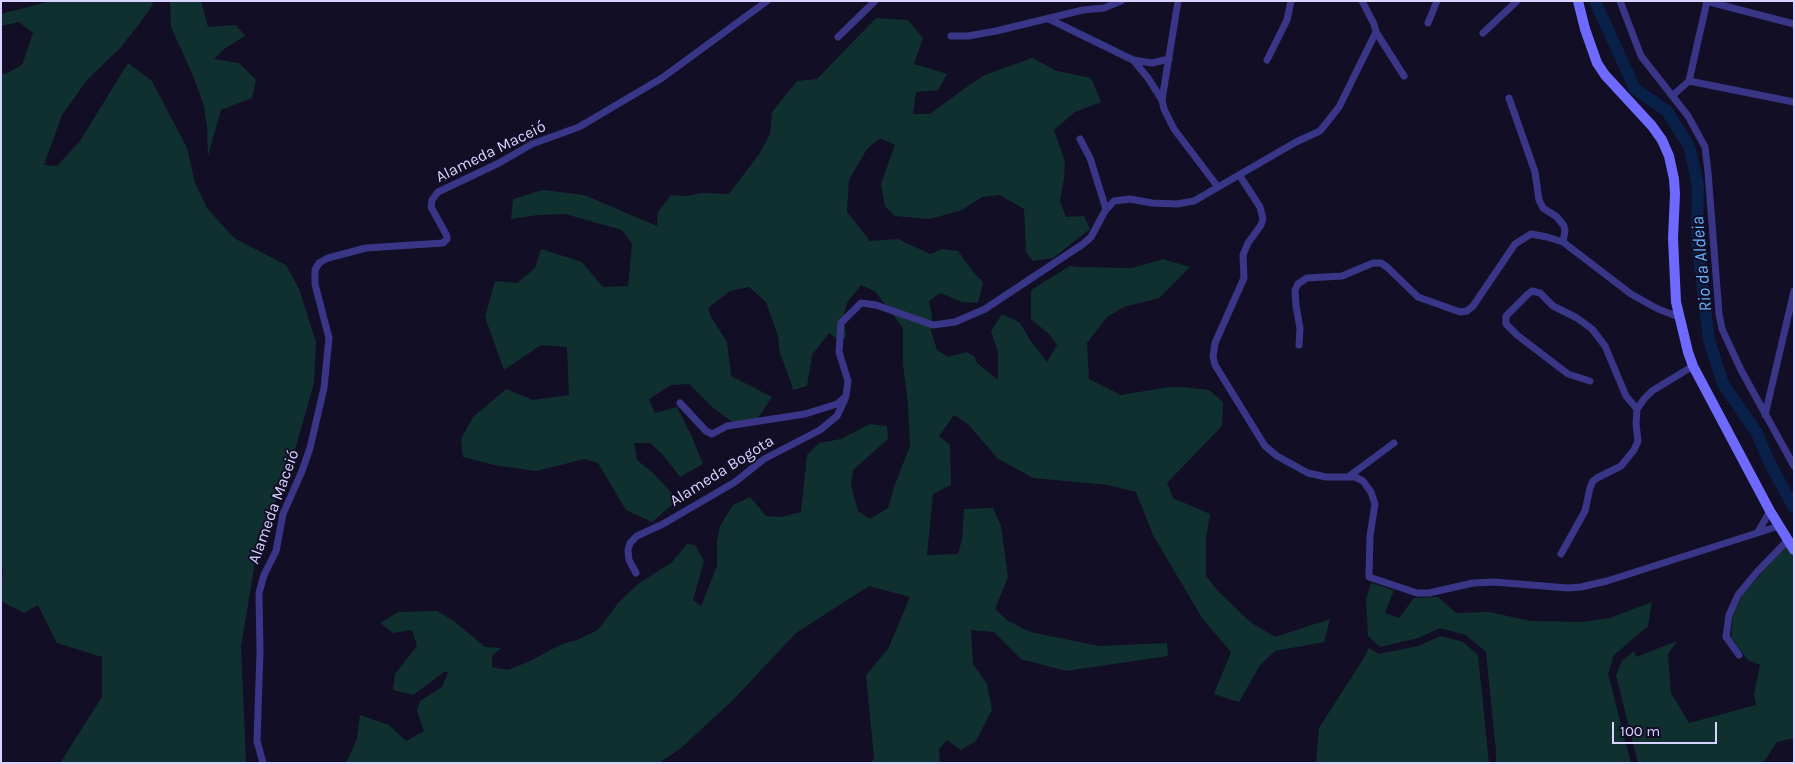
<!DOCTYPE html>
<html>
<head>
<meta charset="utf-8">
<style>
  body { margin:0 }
  #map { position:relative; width:1795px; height:764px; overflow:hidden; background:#120e26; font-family:Karla,sans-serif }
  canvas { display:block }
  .frame { position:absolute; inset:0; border:2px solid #d8d3ff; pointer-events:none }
  .scale { position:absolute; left:1612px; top:722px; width:105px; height:22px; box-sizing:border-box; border:2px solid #d8d3ff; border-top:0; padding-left:6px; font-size:15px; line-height:18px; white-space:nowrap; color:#d8d3ff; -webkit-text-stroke:4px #120e26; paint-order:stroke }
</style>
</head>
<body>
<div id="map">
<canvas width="1795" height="764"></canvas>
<div class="frame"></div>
<div class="scale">100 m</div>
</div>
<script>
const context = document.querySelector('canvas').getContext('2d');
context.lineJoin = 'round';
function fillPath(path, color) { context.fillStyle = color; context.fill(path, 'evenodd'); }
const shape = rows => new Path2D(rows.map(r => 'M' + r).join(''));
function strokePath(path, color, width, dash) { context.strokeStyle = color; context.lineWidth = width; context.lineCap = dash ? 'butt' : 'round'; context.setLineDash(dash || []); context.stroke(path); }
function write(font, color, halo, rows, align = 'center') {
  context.font = font + ' Karla,sans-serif'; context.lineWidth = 4; context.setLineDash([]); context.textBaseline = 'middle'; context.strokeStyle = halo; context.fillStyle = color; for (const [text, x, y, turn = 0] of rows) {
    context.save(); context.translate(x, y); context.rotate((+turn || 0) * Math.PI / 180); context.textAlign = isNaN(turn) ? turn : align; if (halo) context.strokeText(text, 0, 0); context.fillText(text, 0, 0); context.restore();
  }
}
fillPath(shape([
  [51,1,153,1,152,6,137,27,120,48,87,80,62,115,44,165,57,166,80,141,128,63,152,81,187,148,195,183,207,208,234,238,286,265,299,289,316,342,314,383,291,464,258,544,241,647,246,763,60,763,102,697,102,657,57,643,38,605,24,613,1,601,3,570,1,568,1,73,5,74,22,65,33,33,19,22,1,26,1,14],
  [170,1,201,1,208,27,236,25,245,36,224,49,214,59,239,63,256,80,252,98,221,110,208,156,207,127,204,106,194,78,171,27],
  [876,18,908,20,923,38,914,64,947,74,938,90,916,92,913,114,930,114,968,86,985,75,1032,58,1057,71,1091,78,1101,102,1075,112,1054,130,1065,161,1064,179,1060,201,1066,217,1084,216,1090,229,1053,258,1033,261,1026,252,1024,209,1000,195,982,197,962,210,930,219,895,216,885,206,881,184,895,145,880,138,867,149,849,180,847,212,870,241,898,239,930,254,942,249,958,251,974,273,983,282,978,303,962,302,940,293,929,301,932,316,931,331,937,350,948,357,966,352,974,356,977,363,998,380,998,352,991,331,1002,314,1020,323,1030,340,1047,362,1057,345,1050,335,1031,319,1031,290,1070,266,1078,267,1132,268,1163,259,1190,267,1159,298,1124,307,1107,317,1087,343,1089,379,1121,395,1169,387,1183,387,1209,390,1223,402,1222,426,1167,483,1173,498,1210,514,1206,539,1206,576,1217,590,1250,622,1275,637,1330,619,1324,642,1275,651,1260,665,1239,702,1214,694,1231,652,1202,618,1153,535,1136,492,1108,485,1033,478,997,458,968,424,954,415,939,436,950,445,951,485,933,494,927,555,958,554,962,540,964,509,993,508,1001,526,1008,577,995,609,1008,621,1030,632,1099,646,1167,643,1168,656,1066,671,1021,659,994,632,971,630,973,664,987,684,992,710,976,741,961,750,947,740,939,749,940,763,871,763,874,758,866,675,888,649,910,597,869,586,796,633,732,701,681,748,659,763,346,763,357,739,360,715,389,725,406,741,424,731,417,711,420,701,442,687,448,672,444,672,413,695,393,690,395,674,417,646,412,630,393,633,380,623,398,612,437,611,454,621,485,647,501,648,492,656,492,667,508,670,530,661,562,644,577,640,598,630,619,602,638,584,671,563,687,544,695,545,704,561,693,600,701,606,717,566,717,542,720,526,733,505,750,497,766,516,782,517,801,512,807,455,819,443,841,439,870,424,887,426,888,439,853,470,851,486,858,511,870,519,888,508,894,487,910,446,908,404,903,364,903,328,875,291,861,285,847,303,843,318,846,336,841,342,829,333,812,355,807,386,793,390,791,382,780,353,778,336,766,302,749,287,730,291,708,308,711,317,727,342,731,376,772,397,754,424,731,421,712,407,689,384,671,385,649,399,655,413,677,407,691,435,703,464,680,477,663,455,650,443,634,443,637,460,654,474,678,500,652,522,626,510,598,463,585,459,536,471,494,465,463,457,461,439,473,417,506,389,533,400,569,395,567,347,541,345,504,370,485,317,495,281,517,283,535,268,541,249,582,262,603,287,628,286,632,244,622,230,565,214,538,215,511,219,513,199,543,190,584,195,657,226,658,212,671,195,688,196,700,193,729,194,760,153,770,134,772,112,797,81,817,79],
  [1787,545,1794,557,1794,738,1777,742,1763,763,1638,763,1616,675,1622,661,1634,651,1636,657,1677,641,1668,654,1671,693,1689,723,1756,705,1754,694,1760,665,1748,660,1731,638,1733,615,1743,594],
  [1371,583,1394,590,1385,613,1399,618,1414,598,1438,597,1456,613,1489,612,1531,621,1582,622,1610,618,1652,602,1648,626,1614,655,1608,674,1631,763,1496,763,1496,751,1486,652,1466,635,1440,628,1418,638,1380,647,1368,636,1366,599],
  [1441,636,1463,642,1478,655,1489,763,1316,763,1319,728,1362,661,1369,648,1379,654,1418,646]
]), '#103030');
strokePath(shape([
  [1595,1,1635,89,1667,111,1689,146,1698,185,1697,241,1709,340,1723,384,1757,433,1769,462,1794,508]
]), '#092049', 12);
strokePath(shape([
  [1178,1,1162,100,1164,109,1174,129,1218,187],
  [1620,1,1641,56,1688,116,1705,147,1708,172,1719,314,1722,329,1741,370,1794,466],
  [1706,1,1794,24],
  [1049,19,1133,60,1148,78,1162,100],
  [1428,23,1437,1],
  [1376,32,1404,76],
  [1483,33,1517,1],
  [951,36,968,36,996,31,1083,10,1104,8,1121,1],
  [838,37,875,1],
  [1133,60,1152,63,1169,59],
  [1267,60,1287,20,1291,1],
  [1689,81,1794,102],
  [1672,96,1689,81,1707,1],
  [1509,98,1535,172,1539,200,1543,208,1557,217,1564,226,1565,231,1563,242],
  [1080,139,1090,158,1106,209],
  [1240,176,1260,207,1263,219,1261,225,1248,243,1243,255,1244,278,1215,343,1213,357,1215,365,1265,446,1277,456,1308,473,1326,477,1355,477,1363,481,1371,492,1375,504,1370,536,1369,577,1417,593,1429,593,1473,583,1494,582,1568,588,1581,587,1607,581,1779,526],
  [1299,345,1300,328,1296,306,1295,290,1298,284,1307,278,1342,276,1373,263,1381,263,1387,267,1418,297,1460,312,1467,311,1473,306,1515,244,1531,234,1547,237,1563,242,1631,294,1658,309,1679,317],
  [1590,381,1568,374,1517,335,1506,324,1506,316,1528,294,1532,291,1540,293,1553,306,1577,318,1592,329,1605,346,1626,396,1637,409],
  [680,403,706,431,712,434,727,426,805,414,837,404,846,396,848,381,839,352,841,323,861,303,876,305,933,325,955,322,985,309,1083,244,1091,237,1105,211,1114,201,1130,199,1152,203,1177,204,1194,201,1296,142,1320,131,1339,107,1376,32,1374,24,1362,1],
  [1765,415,1794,291],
  [1348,477,1394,443],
  [1758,532,1770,511],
  [1561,554,1585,511,1590,488,1593,481,1597,478,1621,466,1634,450,1638,441,1636,424,1637,409,1644,399,1652,391,1693,366],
  [636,573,629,560,628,550,630,543,637,536,663,524,735,482,764,459,820,430,837,416,845,399],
  [1739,655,1726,637,1729,615,1738,595,1757,572,1788,540],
  [263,763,257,741,260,652,259,593,264,575,276,551,283,514,302,471,310,448,324,388,329,338,315,284,315,270,319,263,328,258,366,248,443,243,447,239,447,236,431,207,432,200,438,192,499,163,532,144,579,127,662,78,767,1]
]), '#3a3687', 7);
strokePath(shape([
  [1578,1,1585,29,1597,63,1605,75,1652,126,1662,140,1669,156,1674,179,1675,194,1673,238,1676,302,1688,352,1693,366,1770,511,1794,550]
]), '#6f6aff', 10);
write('16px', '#d8d3ff', '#120e26', [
  ["Alameda Maceió",491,152,-26],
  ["Alameda Bogota",722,471,-32],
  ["Alameda Maceió",274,507,-70]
]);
write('italic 18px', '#61b4ff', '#120e26', [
  ["Rio da Aldeia",1702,264,-95]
]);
</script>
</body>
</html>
